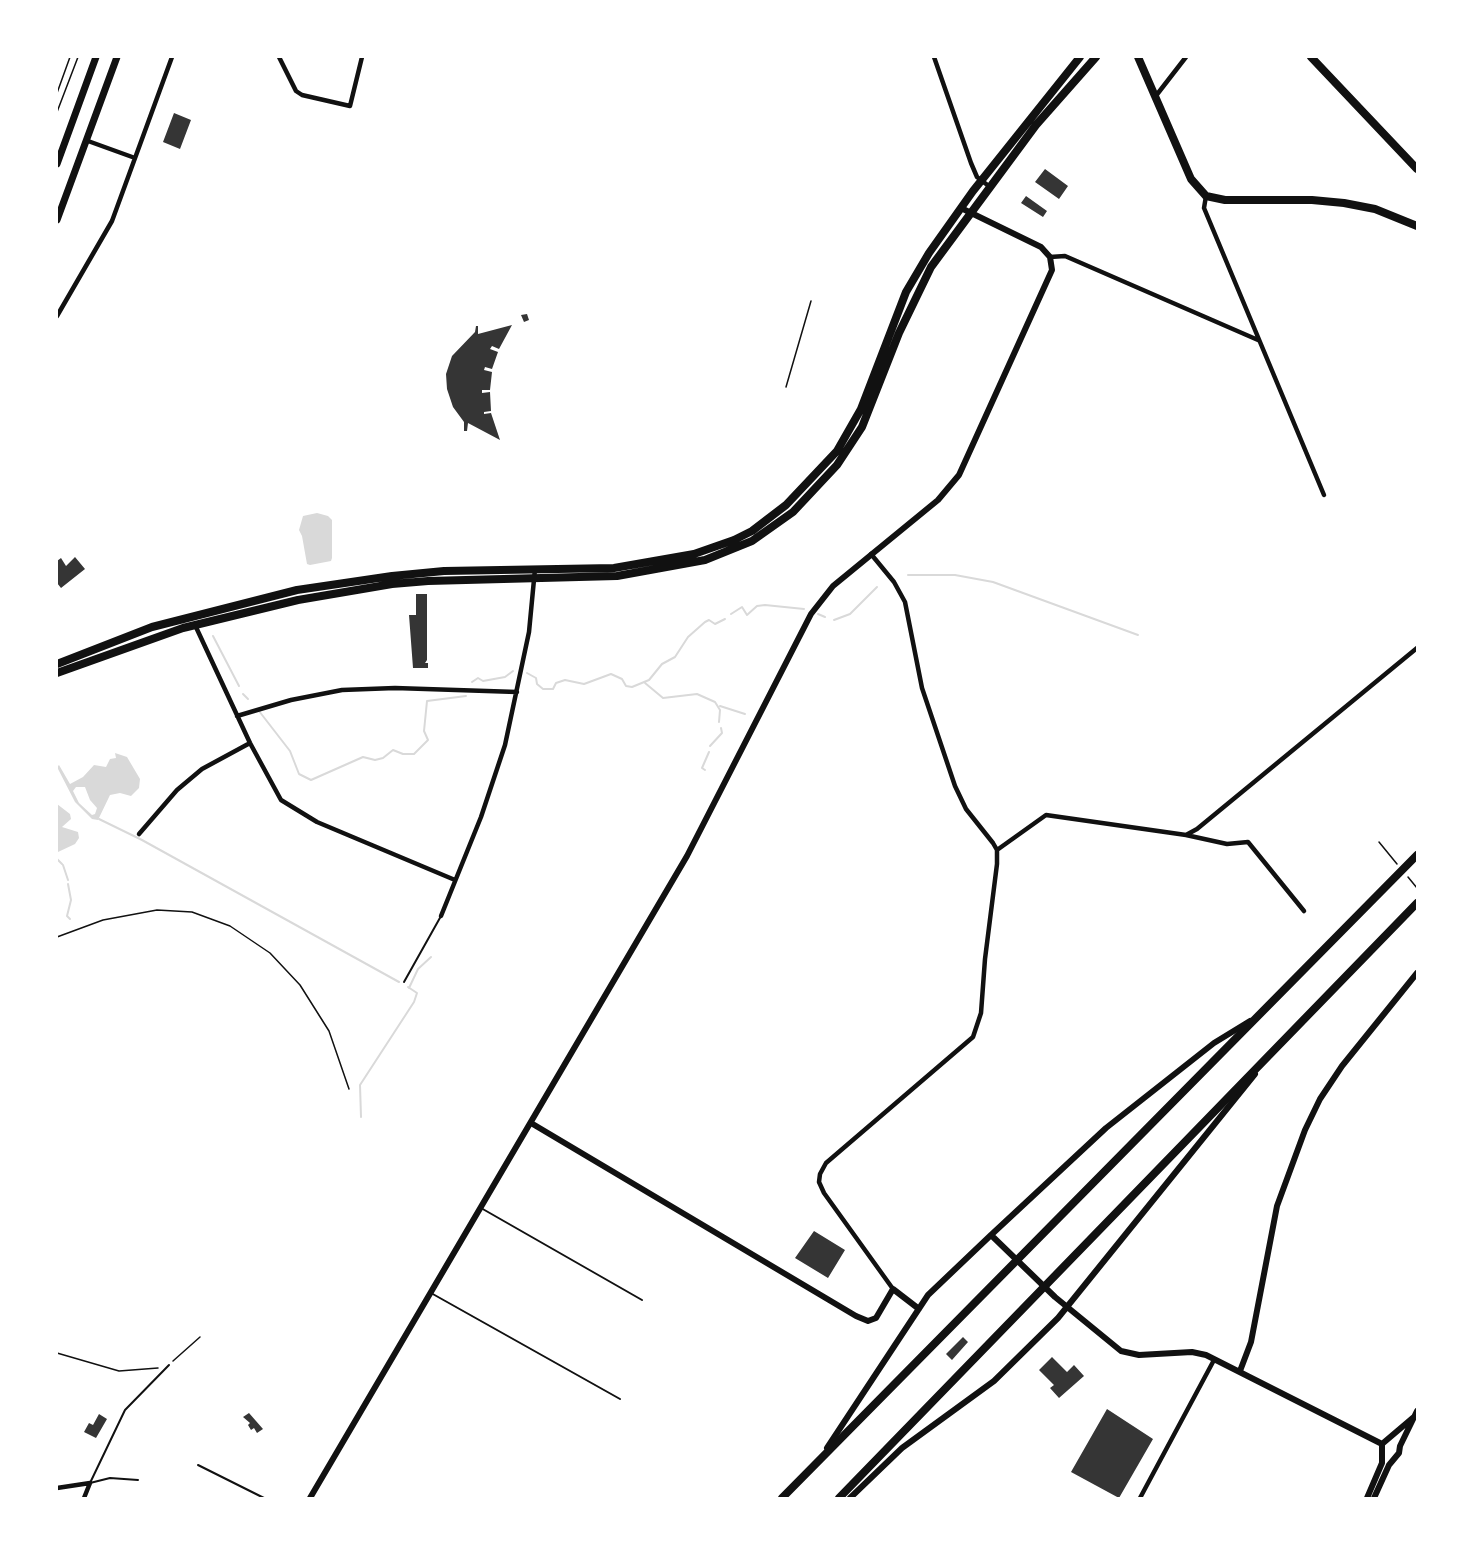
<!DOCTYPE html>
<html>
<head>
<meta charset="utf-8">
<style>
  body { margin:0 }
  #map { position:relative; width:1474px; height:1555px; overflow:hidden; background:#fff; font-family:Arial,sans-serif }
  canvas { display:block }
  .frame { position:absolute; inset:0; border:58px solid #fff; pointer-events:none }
</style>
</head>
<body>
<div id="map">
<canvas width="1474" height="1555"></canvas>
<div class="frame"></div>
</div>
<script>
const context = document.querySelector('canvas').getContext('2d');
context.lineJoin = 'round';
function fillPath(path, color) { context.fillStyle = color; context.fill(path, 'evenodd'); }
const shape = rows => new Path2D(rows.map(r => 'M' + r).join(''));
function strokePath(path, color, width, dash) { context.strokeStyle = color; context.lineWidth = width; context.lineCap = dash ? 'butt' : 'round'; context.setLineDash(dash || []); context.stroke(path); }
fillPath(shape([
  [317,513,328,516,332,520,332,558,331,561,310,565,307,564,302,536,299,530,303,516],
  [115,753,127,757,140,779,139,788,131,796,120,793,110,795,98,820,92,819,75,802,57,767,59,765,70,784,83,777,94,765,106,767,110,759,116,758],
  [76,787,85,787,90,800,97,808,95,814,92,815,79,803,73,791],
  [57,804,70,814,71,819,62,827,78,832,79,838,75,844,58,852,57,857]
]), '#d9d9d9');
strokePath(shape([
  [908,575,955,575,993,582,1138,635],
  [731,614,742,607,747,615,757,606,765,605,804,609],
  [818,614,825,617],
  [834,620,850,614,877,587],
  [213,636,239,686],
  [527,673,536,678,537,684,543,689,553,689,556,683,565,680,584,684,611,674,622,679,626,686,632,687,649,680,662,664,675,657,688,637,705,622,709,620,715,624,725,619],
  [472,682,478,678,483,681,505,677,513,671],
  [645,683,663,698,697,694,715,702,720,710,719,722],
  [243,694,248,699],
  [720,706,745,714],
  [259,711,290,751,299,774,311,780,363,757,375,760,383,758,393,750,403,754,414,754,428,740,424,731,427,701,466,696],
  [710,746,722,733,721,728],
  [705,770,702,768,709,752],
  [99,819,142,840,399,982],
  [57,859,62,864],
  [63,865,68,880],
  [68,884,71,900,67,916,70,919],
  [409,988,418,969,431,957],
  [361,1117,360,1085,414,1002,417,993,408,987]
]), '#d9d9d9', 2);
fillPath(shape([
  [174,113,191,120,180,149,163,142],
  [1045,169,1068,186,1059,199,1035,182],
  [1026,196,1047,211,1043,217,1021,203],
  [527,314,529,320,524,322,521,315],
  [512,325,499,349,492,346,490,349,498,352,492,369,485,367,484,370,492,372,490,390,482,390,482,393,490,392,491,411,484,412,484,414,491,413,500,440,468,423,467,431,464,431,464,422,453,407,447,389,446,374,452,356,475,332,476,326,478,326,478,334],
  [75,557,85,569,61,588,57,583,57,561,61,558,66,566],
  [416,594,427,594,427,660,425,663,428,663,428,668,413,668,409,615,416,615],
  [814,1231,845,1250,828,1278,795,1258],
  [963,1337,968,1342,952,1360,946,1354],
  [1052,1357,1067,1372,1074,1365,1084,1376,1059,1398,1050,1388,1054,1385,1039,1370],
  [1107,1409,1153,1439,1119,1498,1071,1472],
  [249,1413,263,1429,257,1433,254,1428,251,1430,248,1425,250,1423,243,1417],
  [99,1414,107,1419,96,1438,84,1432,89,1423,93,1425]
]), '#353535');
strokePath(shape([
  [57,93,70,57],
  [57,112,78,57],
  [786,387,811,301],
  [1379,842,1397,864],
  [1408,877,1417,888],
  [57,937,103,920,157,910,192,912,230,926,270,953,300,985,329,1031,349,1089],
  [57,1353,119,1371,158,1368],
  [173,1361,200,1337]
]), '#111', 1.5);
strokePath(shape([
  [404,982,441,916],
  [481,1208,642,1300],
  [431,1293,620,1399],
  [198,1465,264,1498],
  [90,1483,125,1410,169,1365],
  [90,1483,110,1478,138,1480]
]), '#111', 2);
strokePath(shape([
  [279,57,296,91,302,95,350,106,362,57],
  [934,57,971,163,977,177,990,187],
  [1155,97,1186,57],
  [88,141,135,158],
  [1206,196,1204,208,1324,495],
  [1050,257,1065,256,1258,340],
  [57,316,112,221,172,57],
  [871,554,894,582,905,602,922,688,955,786,966,809,993,843,997,850,997,864,985,959,981,1013,973,1037,826,1163,820,1174,819,1182,824,1193,893,1289],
  [195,625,250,743,281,800,317,822,455,880],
  [237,716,291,700,342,690,395,688,517,692],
  [139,834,177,790,202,769,250,743],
  [1186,835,1227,844,1248,842,1304,911],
  [997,850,1046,815,1186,835,1197,829,1417,648],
  [441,916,481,817,505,745,529,632,535,569],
  [57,1488,90,1483,84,1498],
  [1140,1498,1214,1360]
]), '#111', 4.5);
strokePath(shape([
  [531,1123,856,1316,868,1321,876,1318,893,1289,919,1309],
  [991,1235,1106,1128,1214,1043,1250,1021],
  [1240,1371,1251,1342,1277,1206,1305,1130,1320,1099,1342,1066,1417,973],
  [827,1448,928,1295,991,1235,1055,1297,1121,1351,1139,1355,1192,1352,1206,1355,1382,1444],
  [310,1498,687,856,811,614,833,586,938,500,959,475,1052,270,1050,257,1041,247,961,208],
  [850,1498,902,1448,994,1381,1058,1318,1255,1074],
  [1367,1498,1382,1463,1382,1444,1415,1416],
  [1374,1498,1389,1465,1399,1453,1400,1446,1417,1411]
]), '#111', 6);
strokePath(shape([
  [57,164,96,57],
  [57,220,117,57]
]), '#111', 7);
strokePath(shape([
  [1138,57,1191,179,1206,196,1225,200,1312,200,1344,203,1375,209,1417,226],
  [1311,57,1417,169],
  [57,664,152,627,297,590,392,576,444,571,614,568,694,554,734,540,752,531,786,505,837,451,861,409,906,292,929,253,973,191,1080,57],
  [57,673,183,628,298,600,392,584,428,581,617,576,705,560,752,541,793,512,837,465,862,427,899,333,931,267,1036,125,1096,57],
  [782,1498,1417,855],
  [839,1498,1417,903]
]), '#111', 8);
</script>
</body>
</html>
